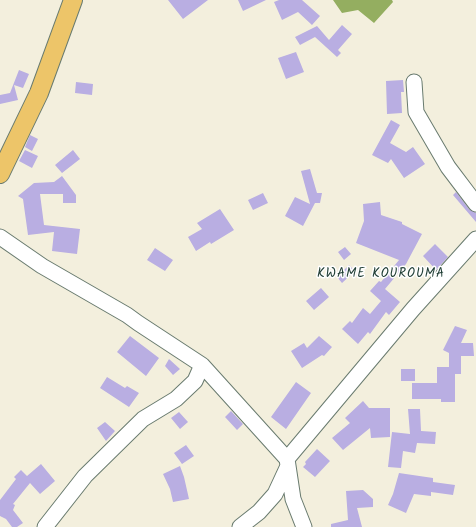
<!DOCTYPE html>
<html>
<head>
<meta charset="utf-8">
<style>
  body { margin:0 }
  canvas { display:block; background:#f3efdd }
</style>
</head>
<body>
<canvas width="476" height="527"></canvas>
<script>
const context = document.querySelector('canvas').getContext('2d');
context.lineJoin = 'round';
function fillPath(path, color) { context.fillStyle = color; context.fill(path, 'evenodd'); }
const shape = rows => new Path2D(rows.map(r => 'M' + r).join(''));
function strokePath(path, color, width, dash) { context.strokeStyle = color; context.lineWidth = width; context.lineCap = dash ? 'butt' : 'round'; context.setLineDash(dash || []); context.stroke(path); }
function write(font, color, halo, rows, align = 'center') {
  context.font = font + ' Kalam,sans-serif'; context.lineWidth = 3; context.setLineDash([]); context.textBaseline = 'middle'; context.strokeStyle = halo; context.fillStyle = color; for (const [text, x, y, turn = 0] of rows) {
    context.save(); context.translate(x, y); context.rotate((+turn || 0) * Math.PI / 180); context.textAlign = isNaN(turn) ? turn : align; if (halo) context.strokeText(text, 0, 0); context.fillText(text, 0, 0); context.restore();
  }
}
fillPath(shape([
  [333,0,392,0,393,2,374,23,358,10,342,13]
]), '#94ae60');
fillPath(shape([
  [168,0,208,0,183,19],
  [238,0,266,0,243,11],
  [279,0,302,0,320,16,312,25,298,12,282,20,274,2],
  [342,25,352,34,338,50,341,53,337,57,315,37,300,45,295,37,317,26,329,40],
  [296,52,304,72,286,79,278,58],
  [19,70,29,74,23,88,14,85,18,100,0,104,0,95,10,93],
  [403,80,404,92,401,92,402,113,387,114,386,81],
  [76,82,93,84,92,95,75,93],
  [391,120,400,125,390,143,406,152,413,147,425,164,404,178,391,159,388,163,372,155],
  [30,135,38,139,32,151,25,147],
  [25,150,38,156,32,168,19,161],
  [73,150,80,159,62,173,55,165],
  [310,169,317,193,322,193,320,203,315,203,303,226,285,216,295,197,310,204,301,171],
  [62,176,76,195,76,203,63,203,63,194,40,194,44,225,80,229,77,254,52,251,54,232,28,235,23,199,18,196,34,183,54,182],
  [456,192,469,209,476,213,476,222,453,195],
  [263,193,268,203,253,210,248,200],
  [380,202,381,215,402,222,402,224,422,234,406,264,385,289,400,302,389,315,386,312,370,334,368,332,358,344,342,329,350,321,352,323,363,308,370,314,381,301,370,291,379,281,381,282,399,260,356,243,364,221,363,204],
  [220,209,234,230,211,244,210,242,196,251,188,237,202,229,197,223],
  [435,244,448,257,436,270,423,256],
  [345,247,351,254,344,260,338,252],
  [155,248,173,260,165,271,147,260],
  [349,265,355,271,342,283,337,277],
  [321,288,329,297,314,310,306,301],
  [455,326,467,330,461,343,473,343,474,356,461,356,461,374,455,374,455,402,441,402,441,399,412,399,412,383,437,383,437,367,449,367,449,353,443,350],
  [130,336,159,358,146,376,117,352],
  [319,336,332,347,324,356,322,355,302,368,291,351,304,343,307,348],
  [169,359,180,369,173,375,165,366],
  [401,369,415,369,415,381,401,381],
  [107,377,125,388,127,386,139,393,129,407,100,388],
  [296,382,311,393,286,429,271,417],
  [363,401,369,408,390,408,390,437,371,438,370,428,343,450,332,438,350,423,345,418],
  [408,409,420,409,421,431,436,432,435,444,417,443,415,453,403,451,401,468,388,467,392,432,410,434],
  [231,411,243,424,237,430,225,417],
  [179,412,188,422,180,429,171,418],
  [105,422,115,431,106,441,97,428],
  [186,445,194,456,182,464,174,453],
  [317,449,330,461,315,477,303,467,306,464,305,462],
  [41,464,55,481,40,494,30,483,13,504,15,505,13,510,23,523,17,527,12,527,6,519,0,516,0,500,16,479,14,477,21,470,27,476],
  [180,466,184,477,189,499,173,502,170,489,163,474],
  [399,473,433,478,433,482,455,485,453,495,431,492,431,496,414,494,406,513,388,505,393,494],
  [363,490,373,499,373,507,357,508,362,527,331,527,331,524,348,520,346,491]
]), '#b9aee2');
const minor = shape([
  [414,82,416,112,448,167,476,204],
  [0,237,42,266,127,315,138,323,202,365,287,459,293,499,304,527],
  [287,459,413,309,476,239],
  [45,527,85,476,143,419,176,399,195,381,202,365],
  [240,527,259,512,275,494,288,466]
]);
const major = shape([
  [0,174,39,93,73,0]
]);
strokePath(minor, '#697b6f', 17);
strokePath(major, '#697b6f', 20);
strokePath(minor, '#fff', 15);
strokePath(major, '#edc569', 18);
context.letterSpacing = '1px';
write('13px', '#1f3d34', '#fff', [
  ["KWAME KOUROUMA",381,275]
]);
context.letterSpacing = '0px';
</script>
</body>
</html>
